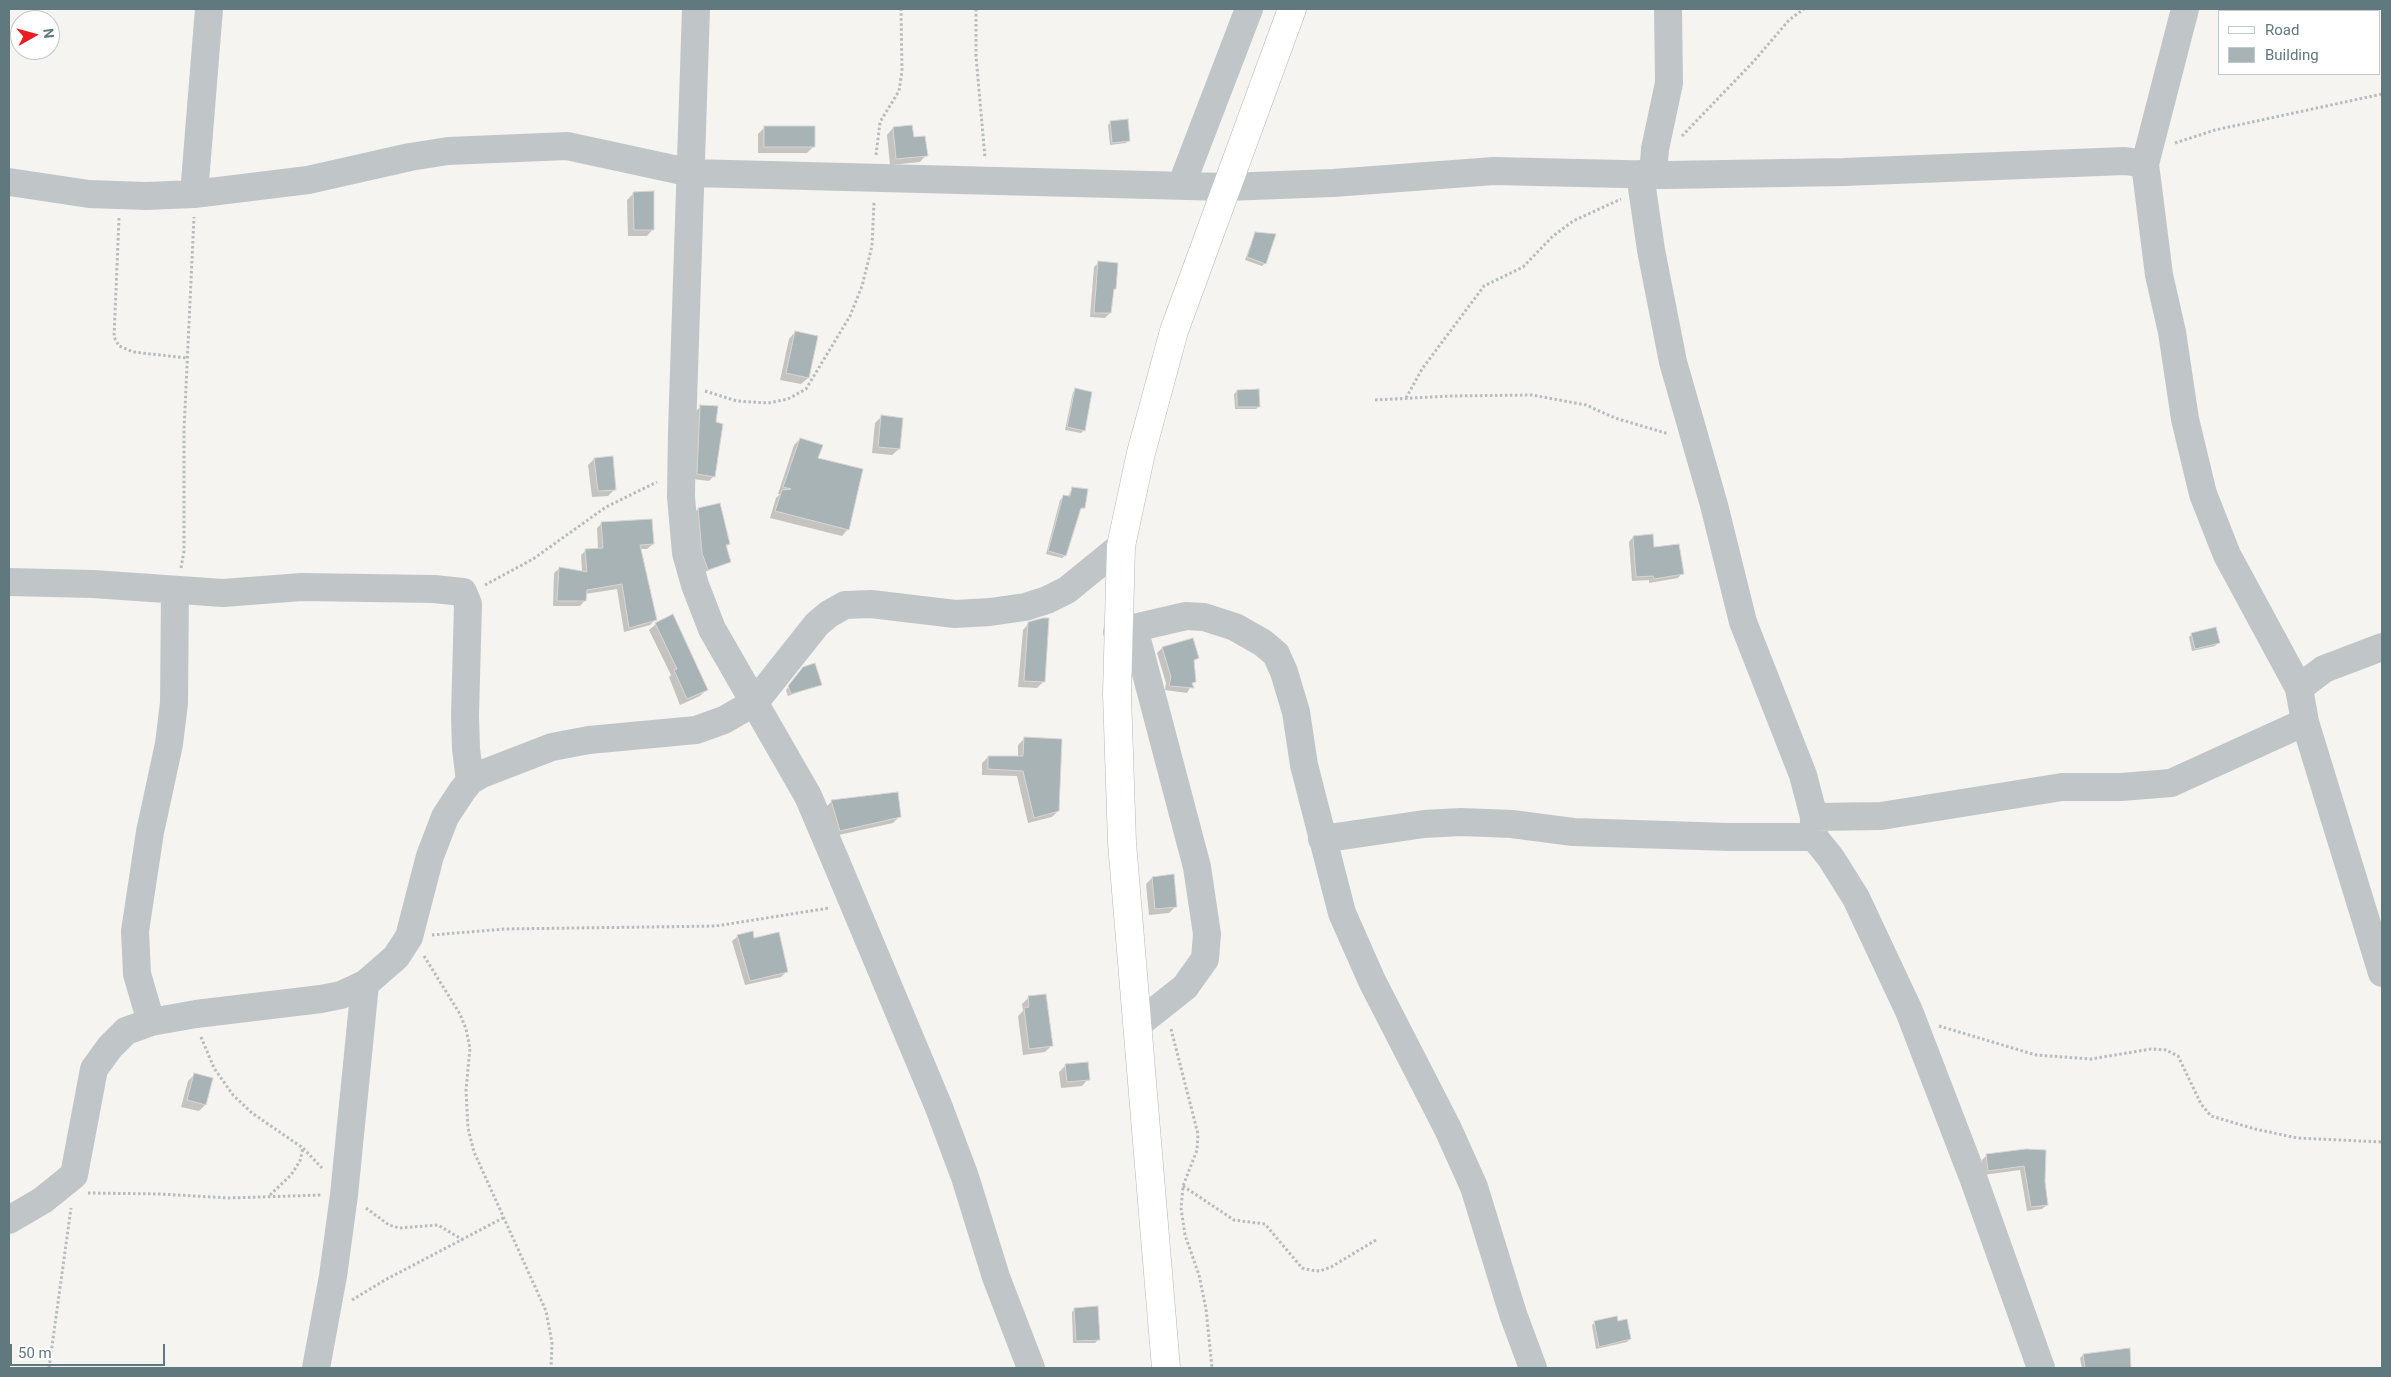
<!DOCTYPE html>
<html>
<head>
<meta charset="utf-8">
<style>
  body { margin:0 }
  #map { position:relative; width:2391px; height:1377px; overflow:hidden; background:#f5f4f1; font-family:Roboto,sans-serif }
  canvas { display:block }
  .frame { position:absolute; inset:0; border:10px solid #5f797e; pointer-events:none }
  .legend { position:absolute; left:2218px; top:10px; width:162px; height:65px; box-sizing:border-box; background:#fff; border:1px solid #bfc9cb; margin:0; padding:6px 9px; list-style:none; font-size:15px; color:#5f797e }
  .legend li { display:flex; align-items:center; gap:10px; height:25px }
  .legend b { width:25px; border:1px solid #bfc9cb }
  .north { position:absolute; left:10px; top:10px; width:50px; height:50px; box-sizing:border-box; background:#fff; border:1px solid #bfc9cb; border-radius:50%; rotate:83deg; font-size:14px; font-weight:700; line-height:20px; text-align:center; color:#5f797e }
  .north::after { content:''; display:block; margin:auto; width:18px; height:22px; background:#eb1c22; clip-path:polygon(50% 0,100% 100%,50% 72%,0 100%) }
  .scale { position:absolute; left:10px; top:1344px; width:155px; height:22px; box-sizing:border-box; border:2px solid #5f797e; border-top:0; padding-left:6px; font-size:15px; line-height:18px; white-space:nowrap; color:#5f797e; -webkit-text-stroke:4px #fff; paint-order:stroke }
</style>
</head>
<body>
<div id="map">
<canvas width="2391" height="1377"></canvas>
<div class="frame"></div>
<ul class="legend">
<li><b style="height:6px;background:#fff"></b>Road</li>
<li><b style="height:14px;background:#a7b3b5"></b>Building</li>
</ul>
<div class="north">N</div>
<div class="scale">50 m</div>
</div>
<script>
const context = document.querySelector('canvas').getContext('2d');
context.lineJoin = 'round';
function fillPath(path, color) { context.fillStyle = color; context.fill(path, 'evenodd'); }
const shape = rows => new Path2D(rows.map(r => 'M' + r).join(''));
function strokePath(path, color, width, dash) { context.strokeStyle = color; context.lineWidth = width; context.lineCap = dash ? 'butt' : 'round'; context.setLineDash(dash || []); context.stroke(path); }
fillPath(shape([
  [1111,122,1129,140,1126,143,1110,145,1108,125],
  [765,127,813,147,807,153,758,153,758,134],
  [893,128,912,138,926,155,920,162,890,165,887,135],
  [634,193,653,229,647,236,628,236,627,200],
  [1255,233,1265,263,1262,266,1245,260],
  [1099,262,1115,288,1112,291,1110,313,1105,318,1090,317,1094,267],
  [795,332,808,378,801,384,780,380,789,339],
  [1076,389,1084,430,1081,433,1065,430,1073,392],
  [1237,391,1259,406,1256,409,1235,409,1234,394],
  [701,406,715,423,714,476,709,481,693,479,696,411],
  [881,417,902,419,899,449,892,455,872,453,875,423],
  [800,439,817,459,848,529,842,536,770,518,776,498,780,494,778,494,794,445],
  [594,459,615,489,608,496,592,497,588,465],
  [1072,488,1084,508,1079,510,1065,556,1062,558,1046,554,1060,500,1063,497,1068,497],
  [698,509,729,544,726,547,730,561,705,572,700,556,695,512],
  [602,523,653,544,647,549,640,549,655,620,650,625,624,632,617,589,585,594,585,600,580,606,553,606,554,573,560,568,582,572,581,555,586,550,598,549,597,528],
  [1633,537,1653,548,1682,573,1678,578,1649,583,1649,580,1632,581,1629,542],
  [1047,620,1043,682,1037,688,1018,687,1023,630,1029,623],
  [656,624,706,690,700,696,680,705,669,677,671,675,649,630],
  [2192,634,2218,643,2215,646,2192,651,2189,637],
  [1162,648,1197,658,1193,662,1194,681,1187,693,1165,690,1166,683,1157,653],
  [800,672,820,684,788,696,786,690],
  [1024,739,1058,811,1052,817,1028,823,1017,776,982,775,982,763,988,757,1018,757,1018,745],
  [832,801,900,816,893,823,834,836,825,808],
  [1152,878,1176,906,1169,913,1149,915,1146,884],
  [738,936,754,940,787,971,781,977,745,985,732,941],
  [1028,998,1052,1045,1045,1052,1023,1055,1018,1016,1023,1011,1022,1004],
  [1066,1065,1088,1079,1082,1086,1061,1088,1059,1072],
  [194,1075,205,1105,199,1111,181,1107,188,1081],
  [2026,1151,2043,1182,2047,1205,2042,1209,2027,1211,2020,1170,1983,1175,1982,1160,1986,1156],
  [1075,1309,1098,1340,1095,1343,1073,1343,1072,1312],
  [1595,1322,1617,1322,1630,1339,1627,1342,1596,1349,1592,1325],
  [2083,1355,2127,1367,2082,1368,2080,1358]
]), '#0003');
const building = shape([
  [1128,119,1130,141,1112,143,1110,121,1128,119],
  [912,125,914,137,925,136,928,156,896,159,893,127,912,125],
  [764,126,815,126,815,147,764,147,764,126],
  [654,191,654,230,634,230,633,192,654,191],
  [1255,232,1276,234,1266,264,1247,257,1255,232],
  [1098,261,1118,263,1116,289,1114,289,1111,313,1094,313,1098,261],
  [795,331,818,336,809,378,786,373,795,331],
  [1075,388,1092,392,1085,431,1067,427,1075,388],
  [1259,389,1260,407,1237,407,1237,390,1259,389],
  [700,405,718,406,716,422,723,424,715,477,697,474,700,405],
  [881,415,903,418,900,449,878,447,881,415],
  [800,438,823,445,818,458,863,469,849,530,775,511,782,490,791,489,783,487,800,438],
  [613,456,616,490,598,491,594,458,613,456],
  [1072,487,1088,489,1085,508,1081,508,1066,556,1048,551,1063,495,1070,496,1072,487],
  [720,503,730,544,726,545,731,562,708,570,702,553,698,508,720,503],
  [652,519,654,544,640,545,657,620,629,628,622,584,587,590,586,601,557,601,559,567,587,572,585,549,603,548,601,522,652,519],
  [1653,534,1654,547,1679,544,1684,574,1654,579,1653,576,1636,577,1633,536,1653,534],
  [673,614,708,690,687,699,674,670,677,669,655,623,673,614],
  [1043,618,1049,618,1045,682,1024,681,1028,622,1043,618],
  [2216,627,2220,643,2195,649,2191,633,2216,627],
  [1193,638,1199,658,1194,660,1196,682,1192,683,1194,688,1169,686,1171,677,1162,647,1193,638],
  [815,663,822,685,791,694,788,686,803,667,815,663],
  [1024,737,1062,739,1059,811,1034,818,1023,771,988,769,988,756,1023,756,1024,737],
  [898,792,901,817,840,831,831,800,898,792],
  [1174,874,1177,907,1155,909,1152,877,1174,874],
  [753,931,754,938,779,932,788,972,750,981,737,935,753,931],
  [1046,994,1053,1046,1029,1049,1024,1008,1029,1007,1028,996,1046,994],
  [1088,1062,1090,1080,1067,1082,1065,1064,1088,1062],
  [194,1073,213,1078,206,1105,187,1100,194,1073],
  [2026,1149,2046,1150,2045,1182,2048,1205,2031,1207,2024,1166,1988,1171,1986,1154,2026,1149],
  [1098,1306,1100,1340,1076,1341,1074,1308,1098,1306],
  [1617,1316,1618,1321,1627,1319,1631,1339,1599,1347,1594,1321,1617,1316],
  [2130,1348,2131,1368,2085,1368,2083,1354,2130,1348]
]);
fillPath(building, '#a7b3b5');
strokePath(building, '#d7d6d4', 1);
const major = shape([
  [1166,1368,1122,843,1117,694,1121,546,1141,453,1174,331,1292,9]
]);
strokePath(major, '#b1b8ba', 29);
strokePath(shape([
  [976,9,976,56,985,158],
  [1682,136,1754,61,1789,20,1804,9],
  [2175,143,2215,130,2382,94],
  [876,155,880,122,899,91,902,71,901,9],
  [119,218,114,337,119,346,133,352,187,358],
  [705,391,737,401,768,403,788,399,806,389,850,316,862,286,872,246,874,202],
  [1406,398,1422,369,1484,286,1523,267,1553,236,1573,221,1621,199],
  [1375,400,1450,396,1532,395,1586,405,1615,418,1669,434],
  [181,568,184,551,184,430,194,217],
  [485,585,533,559,606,507,657,482],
  [432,935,505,929,716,926,829,908],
  [424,956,460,1014,466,1029,470,1048,466,1090,468,1128,474,1152,546,1311,552,1343,551,1368],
  [1939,1026,2036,1055,2091,1059,2151,1049,2166,1050,2178,1056,2201,1104,2211,1116,2255,1129,2297,1138,2382,1142],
  [1171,1029,1198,1134,1197,1150,1183,1186,1181,1208,1185,1235,1199,1275,1206,1309,1212,1368],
  [201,1037,214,1068,233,1095,252,1113,303,1148,322,1168],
  [1183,1186,1234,1220,1265,1224,1302,1268,1310,1270,1320,1271,1331,1267,1376,1240],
  [88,1193,160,1194,229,1198,321,1195],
  [270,1195,291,1175,300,1161,303,1148],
  [366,1208,389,1225,399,1228,438,1225,463,1240],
  [352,1300,385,1280,503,1218],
  [49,1368,71,1208]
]), '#b7bcbd', 3, [2.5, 2.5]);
strokePath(shape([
  [696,9,682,431,681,497,686,553,695,585,712,629,808,796,834,857,938,1105,965,1177,996,1277,1031,1368],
  [2185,9,2145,164,2159,275,2172,332,2185,419,2203,494,2227,555,2299,688,2305,722,2382,973],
  [1640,174,1651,250,1673,362,1714,505,1743,622,1803,775,1814,817,1814,837,1831,858,1856,898,1909,1011,1974,1180,2041,1368],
  [1653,174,1655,149,1669,83,1668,9],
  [9,182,89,194,146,196,194,194,308,180,410,157,448,151,567,146,692,173,1226,187,1333,183,1494,171,1665,175,1844,172,2125,161,2145,164],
  [1181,186,1249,9],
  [194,194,209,9],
  [9,582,93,584,223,593,302,587,434,589,463,592,468,604,465,715,466,749,470,781],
  [1134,628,1197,867,1207,934,1205,959,1185,987,1137,1025],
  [1117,632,1186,616,1204,617,1235,627,1263,643,1276,654,1284,672,1296,712,1304,765,1342,913,1372,981,1448,1129,1474,1187,1513,1314,1533,1368],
  [2299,688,2324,669,2382,647],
  [1814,817,1881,816,2062,787,2121,787,2171,783,2305,722],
  [1322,839,1424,824,1461,822,1512,824,1573,832,1730,837,1814,837],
  [151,1022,137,974,135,931,150,832,169,744,174,703,175,590],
  [9,1220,43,1200,74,1175,94,1069,110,1047,126,1031,151,1022,196,1014,321,999,341,995,365,984,396,957,409,937,430,856,445,817,462,791,470,781,482,774,552,747,589,740,696,730,724,720,755,702,817,624,829,614,845,605,871,604,955,614,990,612,1025,607,1047,600,1067,590,1121,546],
  [316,1368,333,1276,344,1195,365,984]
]), '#c0c6c8', 28);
strokePath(major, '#fff', 28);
</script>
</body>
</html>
